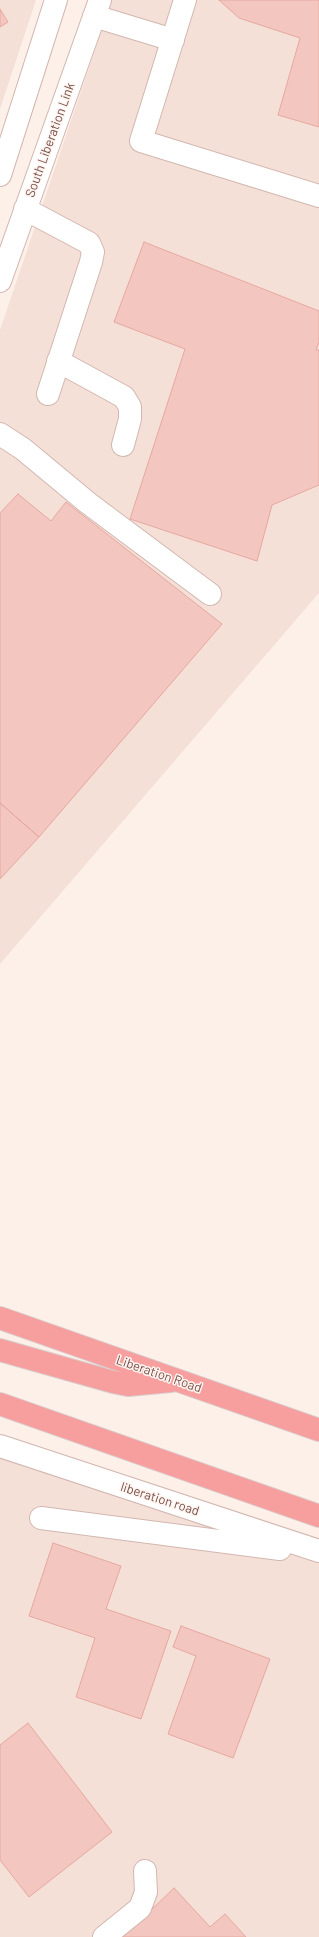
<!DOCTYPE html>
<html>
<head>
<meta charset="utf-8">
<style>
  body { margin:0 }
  canvas { display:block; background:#fdf0e9 }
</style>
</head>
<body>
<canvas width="319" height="1937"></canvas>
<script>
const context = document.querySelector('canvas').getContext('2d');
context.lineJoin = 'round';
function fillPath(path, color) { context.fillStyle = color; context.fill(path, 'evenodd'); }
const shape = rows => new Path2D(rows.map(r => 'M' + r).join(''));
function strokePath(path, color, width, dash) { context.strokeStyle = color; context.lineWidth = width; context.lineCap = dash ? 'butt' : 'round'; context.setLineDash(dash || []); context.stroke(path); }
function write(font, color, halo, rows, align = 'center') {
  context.font = font + ' Barlow,sans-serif'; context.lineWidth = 3; context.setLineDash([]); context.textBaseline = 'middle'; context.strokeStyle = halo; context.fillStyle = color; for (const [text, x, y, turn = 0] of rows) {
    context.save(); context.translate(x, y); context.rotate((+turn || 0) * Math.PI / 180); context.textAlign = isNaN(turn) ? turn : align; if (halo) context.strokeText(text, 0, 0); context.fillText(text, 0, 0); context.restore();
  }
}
fillPath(shape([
  [0,0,36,0,0,109],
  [112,0,319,0,319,593,0,964,0,330],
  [0,1446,319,1551,319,1937,0,1937]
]), '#f5e0d7');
const building = shape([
  [219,0,319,0,319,127,278,115,300,38,239,18,219,0],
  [0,9,8,22,0,27,0,9],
  [144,242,319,311,319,342,316,350,319,350,319,485,272,505,257,561,130,519,185,349,114,322,144,242],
  [18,494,51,521,66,502,222,624,39,837,0,803,0,513,18,494],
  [0,803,39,837,0,879,0,803],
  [53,1543,121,1566,106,1609,171,1631,141,1719,76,1697,95,1638,29,1616,53,1543],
  [181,1626,270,1659,233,1758,168,1734,196,1656,173,1647,181,1626],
  [28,1723,112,1832,29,1897,0,1860,0,1745,28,1723],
  [174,1888,210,1927,225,1914,246,1937,123,1937,174,1888]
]);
fillPath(building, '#f3c7c0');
strokePath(building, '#e6a8a0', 1);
const minor = shape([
  [185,0,141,141,319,196],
  [94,16,173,40],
  [0,175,56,0],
  [25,209,89,243,93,252,91,262,48,394],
  [0,281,100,0],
  [58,361,124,397,130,407,130,419,123,445],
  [0,434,23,449,88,503,210,594],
  [0,1446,319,1551],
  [41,1518,280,1549],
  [104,1937,140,1908,146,1892,145,1871]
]);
const highway = shape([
  [0,1318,319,1430],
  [0,1350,113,1382,128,1385,171,1381],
  [0,1404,319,1516]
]);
strokePath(minor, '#d2b7b0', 24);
strokePath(highway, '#d9cecd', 24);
strokePath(minor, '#fff', 22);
strokePath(highway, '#f79f9f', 22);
write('13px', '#78504b', '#fff5f0', [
  ["South Liberation Link",50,140,-70],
  ["Liberation Road",159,1374,19],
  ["liberation road",160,1499,18]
]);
</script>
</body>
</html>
